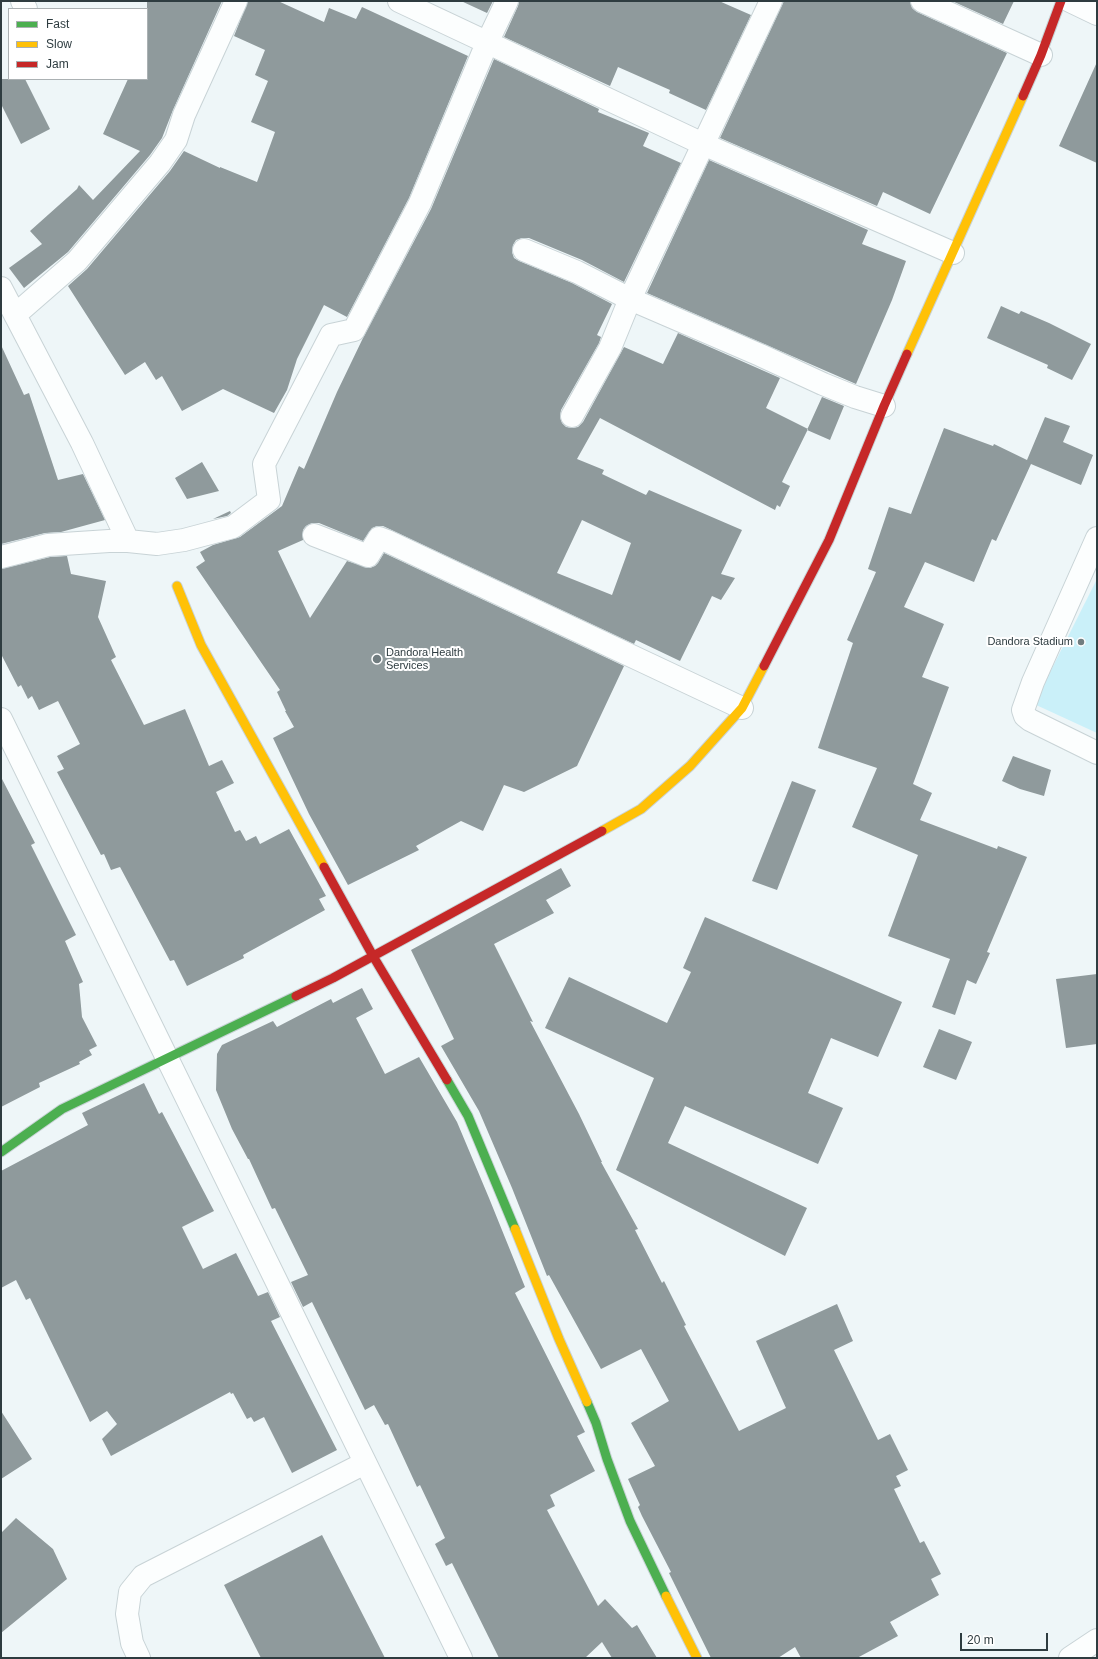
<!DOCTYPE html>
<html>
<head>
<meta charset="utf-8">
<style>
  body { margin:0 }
  #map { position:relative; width:1098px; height:1659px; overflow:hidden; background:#eef6f8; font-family:Arial,sans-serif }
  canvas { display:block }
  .frame { position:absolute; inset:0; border:2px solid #2e3c40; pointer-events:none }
  .legend { position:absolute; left:8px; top:8px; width:140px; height:72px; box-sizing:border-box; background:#fff; border:1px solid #abb1b3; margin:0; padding:5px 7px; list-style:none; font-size:12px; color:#2e3c40 }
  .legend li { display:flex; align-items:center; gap:8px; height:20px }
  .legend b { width:20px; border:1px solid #abb1b3 }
  .scale { position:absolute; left:960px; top:1633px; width:88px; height:18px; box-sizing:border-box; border:2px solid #2e3c40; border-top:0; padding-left:5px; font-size:12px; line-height:14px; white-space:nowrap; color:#2e3c40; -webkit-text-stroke:3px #fff; paint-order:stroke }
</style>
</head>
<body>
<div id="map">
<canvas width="1098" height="1659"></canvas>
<div class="frame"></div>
<ul class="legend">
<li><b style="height:5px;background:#4caf50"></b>Fast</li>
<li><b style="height:5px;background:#ffc107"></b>Slow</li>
<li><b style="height:5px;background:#c62828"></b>Jam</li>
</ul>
<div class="scale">20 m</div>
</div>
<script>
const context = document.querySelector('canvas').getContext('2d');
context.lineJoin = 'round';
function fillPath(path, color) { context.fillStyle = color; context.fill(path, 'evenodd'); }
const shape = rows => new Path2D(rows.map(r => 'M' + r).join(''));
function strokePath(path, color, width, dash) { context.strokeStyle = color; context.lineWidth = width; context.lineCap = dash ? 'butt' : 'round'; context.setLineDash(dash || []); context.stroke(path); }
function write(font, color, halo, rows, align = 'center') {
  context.font = font + ' Arial,sans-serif'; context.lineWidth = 4; context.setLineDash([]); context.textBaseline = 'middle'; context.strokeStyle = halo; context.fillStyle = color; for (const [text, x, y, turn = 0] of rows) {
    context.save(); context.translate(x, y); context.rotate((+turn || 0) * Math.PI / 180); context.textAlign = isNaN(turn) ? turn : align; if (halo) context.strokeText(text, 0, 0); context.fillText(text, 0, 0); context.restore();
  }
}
fillPath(shape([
  [1097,579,1097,733,1034,704]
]), '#caf0f9');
fillPath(shape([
  [147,1,222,1,173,110,162,138,150,155,68,252,24,288,9,268,42,244,30,231,77,189,79,185,93,200,140,151,103,134,128,79,147,79],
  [248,1,278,1,324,22,329,8,356,19,362,7,468,56,409,198,347,317,324,305,297,359,287,390,274,413,223,389,182,411,162,376,156,380,145,362,125,375,68,286,87,269,170,171,184,151,220,168,220,167,257,182,275,132,251,122,268,81,255,75,265,50,234,36],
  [461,1,493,1,487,13],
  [519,1,719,1,751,15,706,110,669,93,670,90,618,67,610,86,504,37,518,6],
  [784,1,910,1,912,8,917,12,1007,53,930,214,883,192,877,206,720,138],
  [952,1,1014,1,1003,24],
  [494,59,599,109,598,112,649,133,643,146,681,163,624,282,582,260,529,238,522,238,516,240,513,245,512,252,514,258,519,261,572,283,612,304,597,335,601,337,599,343,561,410,560,417,562,423,566,427,573,428,578,427,583,422,624,347,663,364,678,333,780,378,766,408,808,429,782,482,790,486,780,507,777,505,775,510,600,418,577,459,604,470,602,474,646,495,649,490,742,530,721,574,735,578,721,600,712,596,680,661,636,640,634,644,383,526,377,526,372,528,363,541,319,523,312,523,306,526,303,530,303,540,278,551,310,618,347,561,370,568,375,566,378,563,384,553,624,666,577,766,524,792,504,785,483,831,461,821,416,846,419,850,348,885,309,814,273,738,294,727,285,711,286,711,277,692,280,690,196,567,205,561,200,552,213,545,240,537,282,506,299,466,304,469,337,392,363,338,431,209],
  [582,520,631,543,612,595,557,573],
  [1097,62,1097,163,1059,146],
  [1,79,25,79,50,129,21,144,1,104],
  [709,160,868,230,862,244,906,261,892,300,856,384,647,293],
  [1001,306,1019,314,1021,311,1049,323,1091,344,1072,380,1047,368,1048,365,987,338],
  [1,345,24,395,29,393,58,480,83,474,105,520,61,532,45,533,1,544],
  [822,397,844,406,830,440,807,430],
  [1045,417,1070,426,1063,442,1093,455,1081,485,1031,464,996,541,992,539,974,582,925,562,904,607,944,624,922,677,949,687,913,784,932,793,920,820,997,849,998,846,1027,857,987,952,990,953,976,984,967,980,955,1015,932,1007,950,959,888,936,918,855,852,827,877,768,818,748,853,643,847,640,876,572,868,569,889,507,911,514,944,428,993,446,994,444,1027,460],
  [202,462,219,491,187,499,175,478],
  [230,511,231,513,227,516,213,519],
  [67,556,71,574,106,581,98,617,116,657,111,660,144,725,185,709,209,766,222,760,234,783,216,792,235,832,240,830,246,841,256,836,260,844,289,829,326,896,319,899,325,910,243,955,244,958,187,986,174,960,170,961,120,867,111,870,104,854,101,855,57,772,64,769,57,756,80,744,58,701,39,710,32,696,28,699,21,685,18,687,1,654,1,569,50,557],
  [1013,756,1051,770,1044,796,1020,789,1002,781],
  [1,777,35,843,31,845,76,935,65,941,83,982,79,984,82,1017,97,1046,89,1050,92,1055,79,1062,80,1064,39,1083,40,1087,1,1107],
  [792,781,816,790,777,890,752,881],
  [561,868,571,886,546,900,554,913,494,944,533,1022,530,1021,579,1114,602,1162,601,1162,638,1229,635,1230,662,1283,664,1281,686,1325,684,1326,739,1431,786,1408,756,1341,837,1304,853,1341,834,1350,878,1440,890,1434,908,1470,896,1476,901,1486,894,1489,920,1543,924,1541,941,1574,931,1579,939,1595,890,1622,898,1636,857,1658,801,1658,795,1647,778,1658,711,1658,669,1573,671,1572,642,1516,638,1507,640,1505,628,1479,655,1466,631,1423,669,1401,641,1349,601,1369,549,1275,547,1276,512,1188,479,1111,441,1046,454,1039,411,950],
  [705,917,902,1002,878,1057,831,1038,808,1093,843,1108,818,1164,685,1106,668,1143,807,1208,785,1256,616,1170,654,1078,545,1028,569,977,667,1023,691,972,683,968],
  [1097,974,1097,1044,1066,1048,1056,979],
  [362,988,373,1009,356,1018,385,1074,419,1057,457,1122,489,1198,525,1287,515,1293,585,1432,577,1436,595,1471,550,1495,555,1506,547,1510,598,1606,605,1599,632,1628,637,1625,657,1658,612,1658,602,1642,585,1658,499,1658,452,1563,446,1566,435,1544,445,1538,420,1485,417,1487,388,1424,385,1425,374,1405,365,1410,312,1302,303,1307,291,1282,308,1275,275,1208,272,1209,249,1159,248,1159,232,1129,216,1090,217,1054,222,1045,273,1021,277,1027,331,999,333,1003],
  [939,1029,972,1042,956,1080,923,1067],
  [144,1083,159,1114,162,1112,214,1211,182,1227,203,1269,236,1253,258,1296,268,1292,280,1317,271,1321,337,1450,292,1473,264,1417,254,1422,251,1417,247,1419,233,1393,231,1394,230,1392,111,1456,102,1439,117,1424,107,1411,90,1422,30,1298,26,1300,16,1280,1,1288,1,1171,88,1125,82,1113],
  [1,1411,32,1459,1,1479],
  [16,1518,53,1549,67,1579,1,1633,1,1533],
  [322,1535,385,1658,261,1658,224,1585]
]), '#8f9a9c');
const street = shape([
  [22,1,26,9],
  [399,1,703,144,953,253],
  [922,1,1041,55],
  [1070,1,1097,14],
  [524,250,577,272,630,299,760,355,823,384,855,397,884,406],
  [1,288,82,443,128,541],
  [15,315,77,261,160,163,176,140,184,115,236,1],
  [572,416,610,348,630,299,771,1],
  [314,535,368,556,379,538,387,541,742,708],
  [1097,538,1033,682,1023,710,1025,716,1030,720,1097,753],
  [1,557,48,545,109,541,128,541,157,544,184,540,233,527,269,500,264,464,331,335,354,330,420,203,487,43,507,1],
  [1,719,461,1658],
  [139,1658,132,1643,127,1614,130,1592,143,1576,365,1463],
  [1070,1658,1097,1640]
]);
const fast = shape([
  [447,1080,468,1116,515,1229],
  [1,1152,62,1109,296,996],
  [587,1402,596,1423,607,1459,630,1521,666,1596]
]);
const slow = shape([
  [907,354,1023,96],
  [177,586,201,645,324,867],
  [602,831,641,809,690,766,742,708,764,666],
  [515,1229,559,1339,587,1402],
  [666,1596,697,1658]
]);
const jam = shape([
  [1023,96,1041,55,1061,1],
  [764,666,829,540,884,406,907,354],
  [324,867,373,956,447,1080],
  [296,996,333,978,602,831]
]);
strokePath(street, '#c8d3d6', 24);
strokePath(fast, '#c8d3d6', 11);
strokePath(slow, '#c8d3d6', 11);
strokePath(jam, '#c8d3d6', 11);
strokePath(street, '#fcfefe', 22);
strokePath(fast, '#4caf50', 9);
strokePath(slow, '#ffc107', 9);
strokePath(jam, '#c62828', 9);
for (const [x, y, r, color] of [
  [1081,642,4,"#717d80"],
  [377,659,5,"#717d80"]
]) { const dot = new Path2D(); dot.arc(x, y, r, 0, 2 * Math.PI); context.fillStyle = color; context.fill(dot); strokePath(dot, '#fff', 1.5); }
write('11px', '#2e3c40', '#fff', [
  ["Dandora Stadium",1073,642],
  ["Dandora Health",386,653,"left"],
  ["Services",386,666,"left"]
], 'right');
</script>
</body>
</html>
